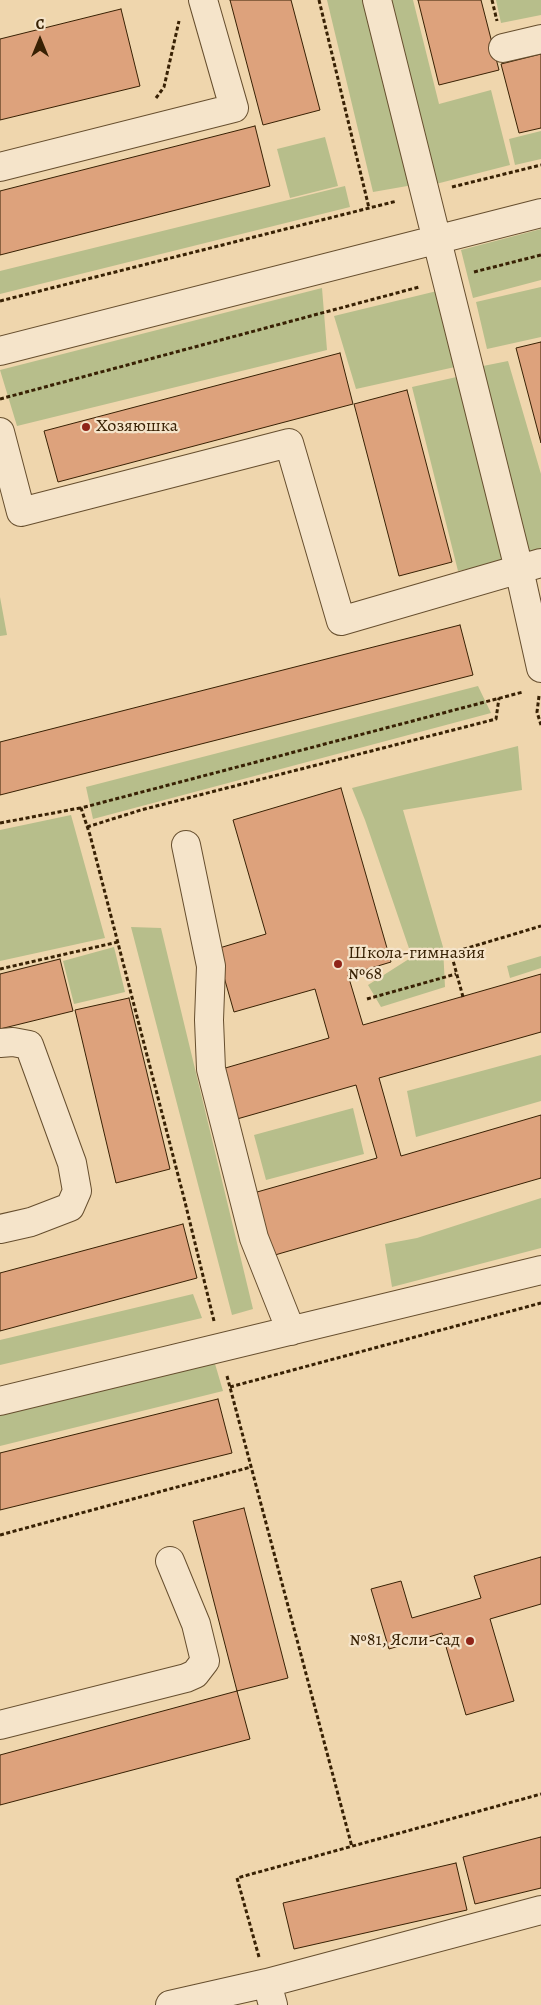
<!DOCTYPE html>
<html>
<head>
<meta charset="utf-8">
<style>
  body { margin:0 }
  #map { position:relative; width:541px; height:2005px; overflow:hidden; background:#efd6ad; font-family:Alegreya,serif }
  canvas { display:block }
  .north { position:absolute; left:15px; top:15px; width:50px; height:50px; -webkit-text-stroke:4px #f5e4ca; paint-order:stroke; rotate:0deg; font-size:14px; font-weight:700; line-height:20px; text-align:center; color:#382104 }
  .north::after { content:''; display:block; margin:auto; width:18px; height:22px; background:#382104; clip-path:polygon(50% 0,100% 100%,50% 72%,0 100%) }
</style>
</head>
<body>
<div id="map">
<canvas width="541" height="2005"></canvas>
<div class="north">С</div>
</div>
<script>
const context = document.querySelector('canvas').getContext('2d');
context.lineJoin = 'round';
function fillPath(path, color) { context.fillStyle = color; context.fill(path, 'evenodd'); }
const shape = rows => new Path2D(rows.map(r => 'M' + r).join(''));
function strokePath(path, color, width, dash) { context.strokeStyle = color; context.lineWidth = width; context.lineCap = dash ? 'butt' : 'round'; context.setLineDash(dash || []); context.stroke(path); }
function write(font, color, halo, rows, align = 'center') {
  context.font = font + ' Alegreya,serif'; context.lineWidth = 4.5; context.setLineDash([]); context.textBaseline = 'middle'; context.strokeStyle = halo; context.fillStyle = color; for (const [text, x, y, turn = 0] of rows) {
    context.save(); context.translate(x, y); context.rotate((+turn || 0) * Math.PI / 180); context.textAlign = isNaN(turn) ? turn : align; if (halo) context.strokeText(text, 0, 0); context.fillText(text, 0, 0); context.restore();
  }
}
fillPath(shape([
  [327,0,368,0,413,185,373,192],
  [381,0,413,0,439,104,491,90,510,165,428,186],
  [496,0,541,0,541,15,501,23],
  [541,131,541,159,515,165,509,139],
  [325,137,338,186,290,198,277,149],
  [345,186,350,207,0,294,0,271],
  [541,229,541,280,473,298,461,250],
  [541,287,541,337,487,349,476,302],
  [322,288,327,350,17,426,0,370],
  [437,291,455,367,356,389,334,316],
  [508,361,541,474,541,551,521,558,473,368],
  [461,376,512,560,458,571,412,387],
  [0,597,7,635,0,636],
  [478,686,491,713,93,819,86,787],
  [518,746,522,790,403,810,443,947,445,987,381,1007,368,985,412,957,365,820,352,788],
  [71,815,105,938,0,961,0,830],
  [131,927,161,928,253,1309,232,1315],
  [114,947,125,992,74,1004,63,961],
  [541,956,541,968,510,978,507,966],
  [541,1055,541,1101,416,1137,407,1091],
  [353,1108,364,1154,266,1180,254,1135],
  [541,1198,541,1248,392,1287,385,1244,417,1238],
  [193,1294,202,1318,0,1365,0,1340],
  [213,1357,223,1391,0,1446,0,1409]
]), '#b7be8b');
const building = shape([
  [230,0,291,0,320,110,263,125,230,0],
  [418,0,481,0,499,70,439,85,418,0],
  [121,9,140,86,0,120,0,39,121,9],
  [541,54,541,128,519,133,501,64,541,54],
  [255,126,270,186,0,255,0,191,255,126],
  [541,342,541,443,516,348,541,342],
  [340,353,353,404,58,482,44,431,340,353],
  [407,390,452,562,399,576,354,404,407,390],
  [460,625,473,675,0,795,0,742,460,625],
  [341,788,391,962,348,975,363,1025,541,974,541,1032,379,1078,401,1156,541,1115,541,1178,268,1257,250,1194,377,1158,356,1085,230,1121,215,1071,329,1038,315,989,234,1012,216,949,266,934,233,820,341,788],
  [60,959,73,1011,0,1029,0,974,60,959],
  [129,998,170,1169,116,1183,75,1010,129,998],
  [183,1224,197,1278,0,1331,0,1273,183,1224],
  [218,1399,232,1453,0,1510,0,1453,218,1399],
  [244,1508,288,1678,237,1691,193,1521,244,1508],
  [541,1557,541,1604,490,1619,514,1701,466,1715,442,1633,389,1649,371,1589,401,1581,412,1618,481,1598,474,1576,541,1557],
  [237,1691,250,1739,0,1805,0,1755,237,1691],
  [541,1837,541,1888,475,1904,463,1857,541,1837],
  [456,1863,467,1910,294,1949,283,1903,456,1863]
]);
fillPath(building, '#dda27c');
strokePath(building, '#382104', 1);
const minor = shape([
  [377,0,519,569,541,668],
  [503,48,541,39],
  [0,167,234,108,203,0],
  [0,351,541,213],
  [0,432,21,512,289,443,341,621,541,563],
  [186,845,211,966,209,1020,211,1069,254,1238,291,1331],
  [0,1043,13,1042,29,1045,72,1163,77,1191,70,1207,31,1222,0,1229],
  [0,1401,541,1270],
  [0,1725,186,1678,195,1674,205,1661,196,1624,170,1561],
  [267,1983,541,1910],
  [170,2005,267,1983,273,2005]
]);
strokePath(minor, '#664e2e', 30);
strokePath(shape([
  [319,0,369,208],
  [492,0,497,21],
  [156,98,164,87,179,21],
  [452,187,541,165],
  [474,272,541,255],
  [0,301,397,201],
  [0,399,419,287],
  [539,696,537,712,541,725],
  [0,823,80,808],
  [87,827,141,810,496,719,499,698],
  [0,969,118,942],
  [463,997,451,953,541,926],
  [367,999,456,974],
  [214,1321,185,1202,90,835,81,808,523,692],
  [227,1376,352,1847],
  [230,1387,541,1303],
  [0,1535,251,1467],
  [259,1957,237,1878,541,1794]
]), '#382104', 3, [4, 2.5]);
strokePath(minor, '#f5e4ca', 28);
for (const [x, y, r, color] of [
  [86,427,5,"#8f2418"],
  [338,964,5,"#8f2418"],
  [470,1641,5,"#8f2418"]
]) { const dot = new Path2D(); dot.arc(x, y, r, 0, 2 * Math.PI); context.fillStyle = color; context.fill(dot); strokePath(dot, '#f5e4ca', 2); }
write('18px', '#382104', '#f5e4ca', [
  ["Хозяюшка",96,427],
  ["Школа-гимназия",348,954],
  ["№68",348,975],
  ["№81, Ясли-сад",460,1641,"right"]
], 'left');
</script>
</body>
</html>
